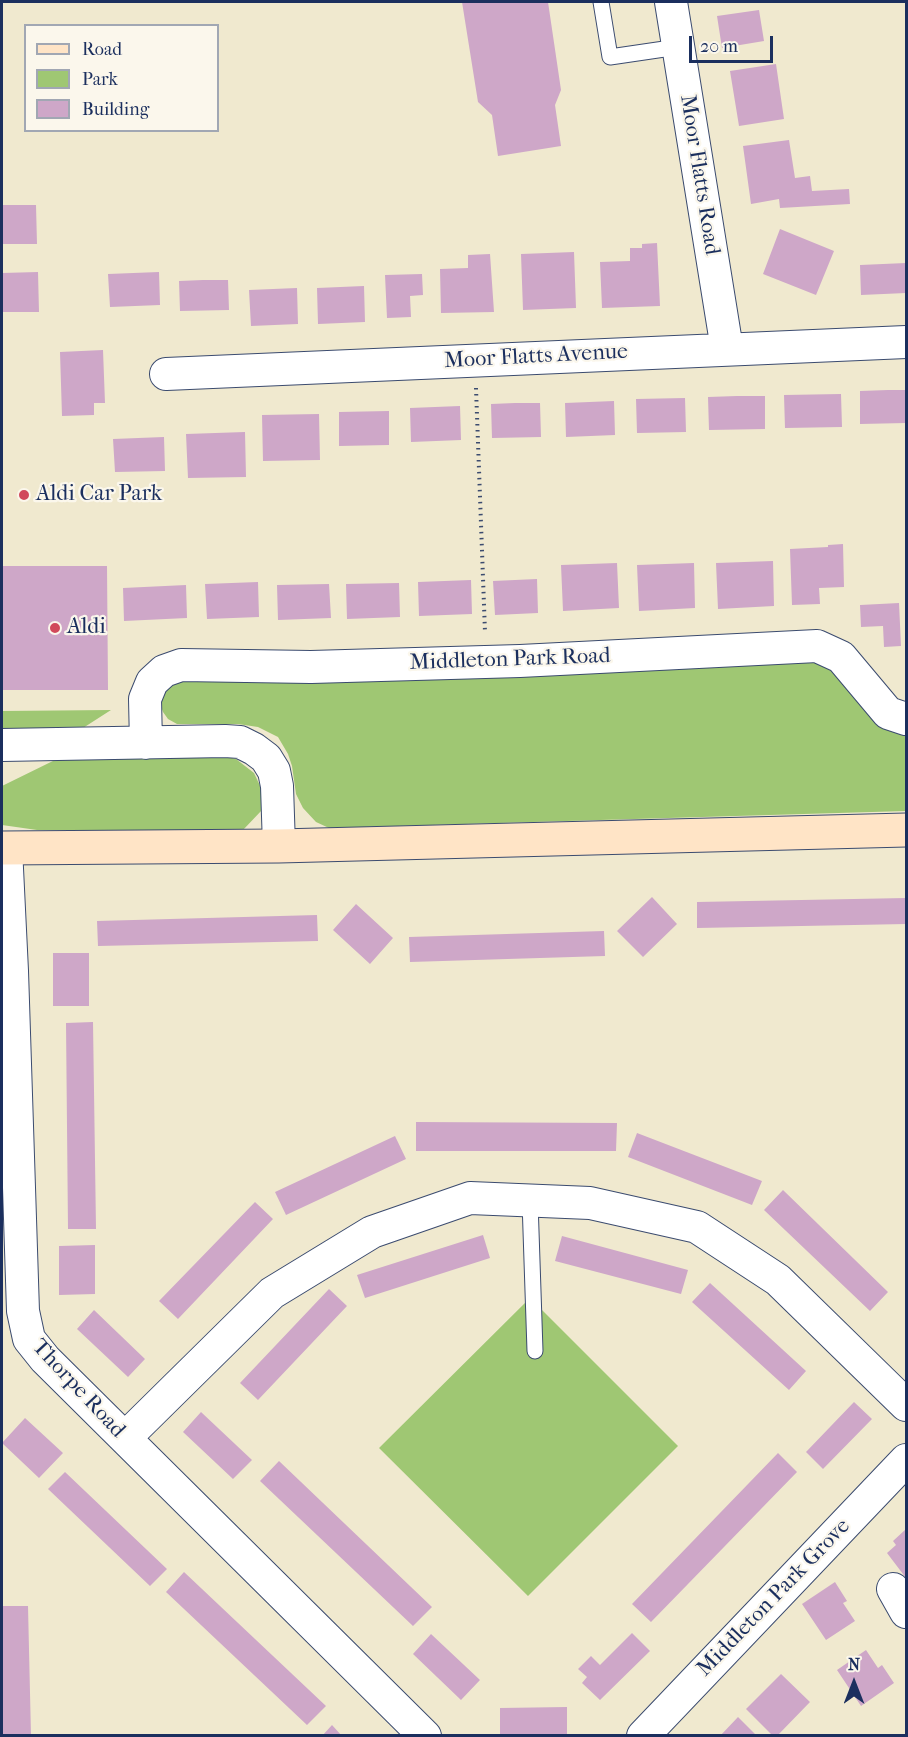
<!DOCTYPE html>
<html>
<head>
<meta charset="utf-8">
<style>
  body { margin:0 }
  #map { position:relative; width:908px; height:1737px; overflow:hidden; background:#f0e9cf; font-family:"IM FELL French Canon",serif }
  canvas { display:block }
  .frame { position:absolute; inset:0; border:3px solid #1b2f5e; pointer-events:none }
  .legend { position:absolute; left:24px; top:24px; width:195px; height:108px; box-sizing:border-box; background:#fbf7ec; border:2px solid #a1a7b3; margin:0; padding:8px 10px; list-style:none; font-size:18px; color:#1b2f5e }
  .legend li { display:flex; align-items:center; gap:12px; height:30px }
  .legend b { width:30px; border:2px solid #a1a7b3 }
  .north { position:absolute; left:824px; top:1653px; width:60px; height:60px; -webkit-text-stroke:4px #fbf7ec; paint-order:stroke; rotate:0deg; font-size:16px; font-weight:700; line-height:24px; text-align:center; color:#1b2f5e }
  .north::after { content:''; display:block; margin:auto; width:21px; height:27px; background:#1b2f5e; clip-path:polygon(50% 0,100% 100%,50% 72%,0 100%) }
  .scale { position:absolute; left:689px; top:36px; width:84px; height:27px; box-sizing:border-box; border:3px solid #1b2f5e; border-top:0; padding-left:8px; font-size:18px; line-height:21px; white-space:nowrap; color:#1b2f5e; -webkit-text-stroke:4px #fbf7ec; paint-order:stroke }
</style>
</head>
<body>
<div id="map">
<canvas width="908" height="1737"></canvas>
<div class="frame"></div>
<ul class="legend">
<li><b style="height:8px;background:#ffe4c6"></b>Road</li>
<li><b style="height:16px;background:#9fc773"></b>Park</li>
<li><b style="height:16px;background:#cea7c8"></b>Building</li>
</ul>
<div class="north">N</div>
<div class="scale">20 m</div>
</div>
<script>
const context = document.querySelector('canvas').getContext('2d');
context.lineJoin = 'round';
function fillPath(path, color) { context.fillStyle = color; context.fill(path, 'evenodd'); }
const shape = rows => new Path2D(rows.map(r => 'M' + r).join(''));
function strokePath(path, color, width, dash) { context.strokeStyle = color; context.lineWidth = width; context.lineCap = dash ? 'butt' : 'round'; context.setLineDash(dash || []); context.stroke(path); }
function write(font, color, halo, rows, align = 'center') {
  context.font = font + ' "IM FELL French Canon",serif'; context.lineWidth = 4.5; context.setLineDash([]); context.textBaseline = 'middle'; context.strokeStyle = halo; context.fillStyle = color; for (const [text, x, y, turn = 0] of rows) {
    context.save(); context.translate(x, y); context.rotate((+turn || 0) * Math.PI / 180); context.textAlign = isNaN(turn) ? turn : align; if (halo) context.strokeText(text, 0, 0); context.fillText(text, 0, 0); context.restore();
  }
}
fillPath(shape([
  [826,660,906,731,906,811,329,828,316,822,303,808,296,794,292,766,288,754,278,737,258,727,238,724,177,724,168,719,163,712,159,701,161,691,179,679],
  [111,710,83,728,2,728,2,711],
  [220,755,236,759,254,773,262,790,262,810,243,830,37,830,2,825,2,786,59,758],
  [530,1298,678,1446,528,1596,379,1448]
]), '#9fc773');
fillPath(shape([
  [462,2,548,2,561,90,555,105,561,146,498,156,492,115,478,102],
  [759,10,764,41,722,48,717,16],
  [776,64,784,119,739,126,730,71],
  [789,140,795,178,810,176,812,191,849,189,850,204,780,208,779,199,751,204,743,146],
  [2,205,36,205,37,244,2,244],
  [780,229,834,251,816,295,763,274],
  [657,243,660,306,602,308,600,262,630,261,630,248,642,248,642,244],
  [574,252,576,308,523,310,521,254],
  [490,254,494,312,441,313,440,269,468,268,468,255],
  [906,263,906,293,861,295,860,265],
  [38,272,39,312,2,312,2,273],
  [159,272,160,305,110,307,108,274],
  [422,274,423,295,410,296,411,317,387,318,385,275],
  [203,280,228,280,229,310,180,311,179,281],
  [364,286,365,322,318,324,317,288],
  [297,288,298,324,251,326,249,290],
  [103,350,105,403,94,403,94,415,62,416,60,352],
  [888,390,906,390,906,423,860,424,860,391],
  [841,394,842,427,785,428,784,395],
  [737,396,765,396,765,429,709,430,708,397],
  [685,398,686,432,637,433,636,399],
  [614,401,615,435,566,437,565,403],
  [515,403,540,403,541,437,492,438,491,404],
  [460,406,461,440,411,442,410,408],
  [389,411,389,445,339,446,339,412],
  [319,414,320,460,263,461,262,415],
  [245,432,246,477,188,478,186,434],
  [164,437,165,471,115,472,113,439],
  [843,544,844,587,819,588,820,604,792,605,790,549,828,547,828,545],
  [773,561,774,606,718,609,716,563],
  [617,563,619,608,563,611,561,565],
  [694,563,695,608,639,611,637,565],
  [2,566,107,566,108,690,2,690],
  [537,579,538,613,495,615,493,581],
  [471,580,472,614,419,616,418,582],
  [258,582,259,617,207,619,205,584],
  [399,583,400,617,347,619,346,584],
  [329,584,331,618,278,620,277,585],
  [186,585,187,618,124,621,123,588],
  [899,603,901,646,884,647,883,626,861,627,860,605],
  [652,897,677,924,643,957,617,931],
  [906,898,906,924,697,928,697,902],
  [356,904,393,938,370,964,333,930],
  [317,915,318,941,98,946,97,921],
  [604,931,605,956,410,962,409,937],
  [53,953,89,953,89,1006,53,1006],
  [93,1022,96,1229,68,1229,66,1023],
  [416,1122,617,1123,616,1151,416,1151],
  [637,1133,762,1181,752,1205,628,1157],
  [395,1136,406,1159,286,1215,275,1192],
  [783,1190,888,1292,870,1311,764,1210],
  [255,1202,273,1219,178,1319,159,1301],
  [483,1235,490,1258,365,1298,357,1275],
  [562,1236,688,1270,681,1294,555,1261],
  [95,1245,95,1294,59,1295,59,1246],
  [710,1283,806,1371,789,1390,692,1302],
  [329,1289,347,1306,258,1400,240,1383],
  [94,1310,145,1359,128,1377,77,1329],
  [854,1402,872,1419,823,1469,806,1452],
  [201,1412,252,1460,233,1479,183,1432],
  [25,1418,63,1453,39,1478,2,1443],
  [778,1453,797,1472,651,1622,632,1604],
  [279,1461,432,1607,413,1626,260,1481],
  [65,1472,167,1569,150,1586,48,1489],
  [906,1529,906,1578,887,1553,896,1545,893,1541],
  [184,1572,326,1706,307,1725,166,1592],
  [835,1582,847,1601,843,1603,855,1621,826,1640,802,1604],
  [2,1606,28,1606,31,1736,3,1736],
  [632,1633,650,1651,600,1700,582,1683,587,1677,578,1669,591,1656,600,1665],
  [431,1634,480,1680,461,1700,413,1654],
  [866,1650,878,1668,882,1665,894,1683,861,1706,837,1670],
  [781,1674,810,1702,777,1736,773,1736,746,1709],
  [567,1707,567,1736,500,1736,500,1708],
  [738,1717,757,1736,720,1736],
  [332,1725,342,1736,322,1736]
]), '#cea7c8');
const lane = shape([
  [601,2,610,57,678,47],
  [530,1201,535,1351]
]);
const street = shape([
  [671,2,727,349],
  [166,374,906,342],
  [146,743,145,699,152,682,164,671,181,665,311,667,520,661,817,646,841,657,888,713,906,719],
  [2,745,225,741,240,742,254,749,266,758,274,771,277,786,279,846],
  [6,848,12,971,23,1311,29,1339,45,1359,425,1736],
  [125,1438,272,1293,372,1232,470,1198,590,1203,697,1227,778,1280,906,1405],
  [893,1589,906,1612],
  [643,1736,906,1460]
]);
const secondary = shape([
  [2,848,279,846,906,830]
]);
strokePath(lane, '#3b4b6f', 17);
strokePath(street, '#3b4b6f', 34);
strokePath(secondary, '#3b4b6f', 35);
strokePath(shape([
  [476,388,485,632]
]), '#3b4b6f', 4, [1.5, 4.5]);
strokePath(lane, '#fff', 15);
strokePath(street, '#fff', 32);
strokePath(secondary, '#ffe4c6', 33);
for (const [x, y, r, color] of [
  [24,495,6,"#d1495b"],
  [55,628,6,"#d1495b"]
]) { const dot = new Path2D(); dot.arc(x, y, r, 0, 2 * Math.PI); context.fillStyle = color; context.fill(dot); strokePath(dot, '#fbf7ec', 2); }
write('22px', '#1b2f5e', '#fbf7ec', [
  ["Moor Flatts Road",699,175,81],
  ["Moor Flatts Avenue",536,357,-3],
  ["Middleton Park Road",510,660,-2],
  ["Thorpe Road",78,1389,47],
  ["Middleton Park Grove",774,1598,-46]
]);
write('22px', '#1b2f5e', '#fbf7ec', [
  ["Aldi Car Park",36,495],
  ["Aldi",67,628]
], 'left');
</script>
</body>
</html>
